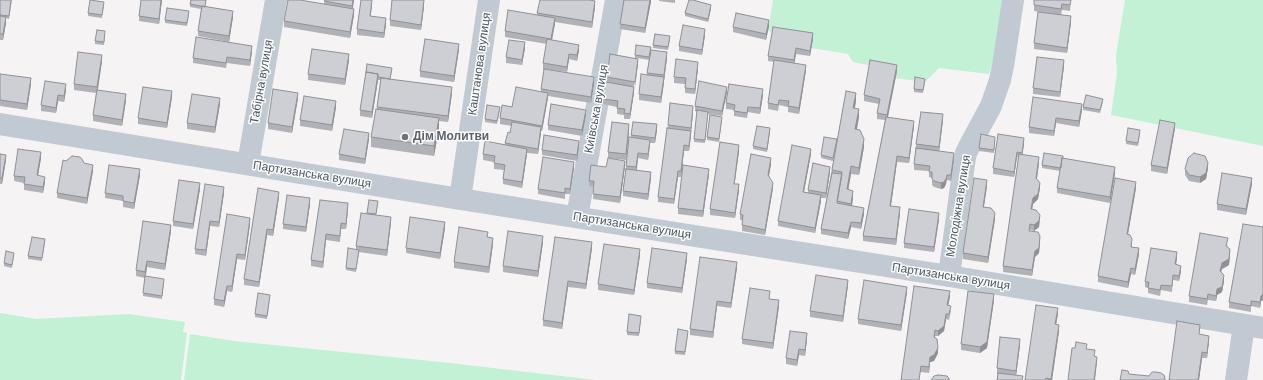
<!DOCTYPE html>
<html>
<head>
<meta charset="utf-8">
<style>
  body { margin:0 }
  canvas { display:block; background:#f5f3f3 }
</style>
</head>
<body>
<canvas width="1263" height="380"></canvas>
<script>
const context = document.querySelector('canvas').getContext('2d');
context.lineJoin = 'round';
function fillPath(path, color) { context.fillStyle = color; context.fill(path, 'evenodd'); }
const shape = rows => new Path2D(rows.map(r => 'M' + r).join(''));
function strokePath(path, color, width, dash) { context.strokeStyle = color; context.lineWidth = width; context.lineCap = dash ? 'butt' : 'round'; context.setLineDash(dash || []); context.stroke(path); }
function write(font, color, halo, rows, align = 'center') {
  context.font = font + ' "DM Sans",sans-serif'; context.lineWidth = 3; context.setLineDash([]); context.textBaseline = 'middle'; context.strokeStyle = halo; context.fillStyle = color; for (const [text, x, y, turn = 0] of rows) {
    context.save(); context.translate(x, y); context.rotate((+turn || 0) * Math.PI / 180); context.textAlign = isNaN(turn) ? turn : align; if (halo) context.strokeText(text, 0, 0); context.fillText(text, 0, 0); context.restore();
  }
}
fillPath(shape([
  [773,0,1003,0,994,58,989,74,939,68,925,82,895,78,897,71,853,62,848,54,811,48,812,39,768,31],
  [1125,0,1263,0,1263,146,1111,115,1117,74,1116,55],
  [0,313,36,319,129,314,185,322,183,332,187,333,181,380,0,380],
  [190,334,234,341,441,362,596,380,184,380]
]), '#c3f1d5');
strokePath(shape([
  [0,124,460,199,949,276,1263,328],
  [248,164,276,0],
  [460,199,489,0],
  [577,217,616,0],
  [949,276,964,164,966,153,971,143,991,106,1000,80,1003,66,1013,0],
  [1236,380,1244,325]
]), '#c1cad2', 22);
fillPath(shape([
  [0,0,12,0,9,19,6,18,6,23,3,40,0,40],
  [141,0,162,0,159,24,139,21,139,16],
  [206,0,205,7,233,17,229,42,198,36,198,31,201,9,190,7,190,4],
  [325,0,354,0,353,9,354,15,350,38,284,27,284,21,324,4],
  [540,0,592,0,595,7,592,28,555,22,552,40,579,50,577,61,569,59,567,72,543,69,543,63,547,44,505,37,505,31,537,15],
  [651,0,645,33,620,29,620,24],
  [659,0,675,0,675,3,659,1],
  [1034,0,1071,0,1070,11,1062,10,1061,15,1034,11],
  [104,5,102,18,88,16,88,13],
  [372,5,370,16,386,24,384,38,357,35,357,29],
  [424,6,421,30,390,26,390,20],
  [711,8,708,22,685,16,685,13],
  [189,14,187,26,165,23,165,20],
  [1071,22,1067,53,1034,49,1034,43],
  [769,26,766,40,733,32,733,27],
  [105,34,104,45,95,44,95,41],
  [705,35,702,55,679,51,679,46],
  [670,39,668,50,653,48,653,45],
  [813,39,810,56,796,54,794,63,806,70,799,114,788,112,788,107,779,105,778,111,768,109,768,103,774,62,768,61,768,56],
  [525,48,522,65,506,63,506,57],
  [459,49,454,82,420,77,420,71],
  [651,50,667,58,661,103,639,100,639,94,647,75,649,60,637,58,638,64,634,87,634,92,630,119,624,119,624,115,617,114,617,107,603,104,603,99,607,82,607,77,635,58,635,55],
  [252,51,250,66,227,63,226,68,193,63,193,58],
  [349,60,345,85,308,80,308,74],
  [102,61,98,90,126,100,122,126,93,121,93,115,96,93,74,90,74,84],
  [1064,66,1060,97,1033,94,1033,88],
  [698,68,695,94,685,93,685,84,674,83,674,77],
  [392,71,390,79,452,93,448,122,439,121,439,128,434,156,371,147,371,137,377,109,381,80,378,80,372,118,360,116,360,110,366,72],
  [897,71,888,117,914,126,909,163,897,162,891,206,900,213,896,245,863,241,863,236,885,120,877,119,877,113,879,104,864,101,864,95],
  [0,74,31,84,27,110,0,106],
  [925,82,923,93,914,92,914,89],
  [594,83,591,103,548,96,542,131,541,131,538,154,527,153,522,188,503,184,503,179,504,170,494,169,494,162,483,160,483,154,505,145,505,143,510,133,512,126,500,124,500,118,512,107,541,91,541,89],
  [66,90,64,102,58,101,56,113,41,111,41,105],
  [846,91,856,101,855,108,859,117,857,130,864,147,859,175,851,174,848,190,853,198,852,206,864,214,861,229,851,227,848,239,821,234,821,229],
  [727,92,722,116,708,114,705,143,694,142,697,112,695,111,695,106],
  [763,95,760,114,748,112,747,118,734,116,734,110,726,109,726,103],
  [172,97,167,128,138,124,138,118],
  [298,98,292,133,268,129,268,123],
  [1103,102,1100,113,1083,110,1083,107],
  [220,104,215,133,187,129,187,123],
  [336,107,332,131,300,126,300,120],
  [500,110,497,124,485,122,485,119],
  [1082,110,1079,127,1056,123,1054,136,1029,133,1029,127],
  [693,112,689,151,684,151,681,177,678,177,674,204,658,202,658,197,668,125],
  [586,115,582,136,548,130,548,125],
  [722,120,719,142,707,140,707,137],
  [943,120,939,151,954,158,951,181,947,180,946,184,944,188,941,189,934,187,932,185,932,178,929,177,929,171,914,170,914,164,916,144],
  [1175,128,1167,174,1151,171,1151,165],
  [629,130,626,160,608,158,608,152],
  [657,130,655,143,650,143,648,160,638,158,637,170,651,178,648,200,623,196,623,191,626,166,631,135],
  [770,131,767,152,753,149,753,146],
  [1140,133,1138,146,1126,144,1126,141],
  [369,139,365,164,339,160,339,154],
  [995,140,994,153,979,151,979,148],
  [837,142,833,161,821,158,821,155],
  [1024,144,1022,155,1039,163,1037,179,1040,188,1038,199,1033,204,1032,210,1040,220,1039,227,1034,231,1030,230,1029,231,1040,241,1039,253,1035,257,1032,276,1003,272,1003,266,1019,158,1017,157,1014,177,993,174,993,168],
  [579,146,577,161,542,155,542,150],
  [739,151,734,184,739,190,735,218,710,215,710,209],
  [0,154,6,160,2,184,0,184],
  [811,154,804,192,808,193,808,190,830,172,826,198,821,198,821,201,815,233,778,226,778,221],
  [41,158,38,176,45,182,43,193,24,190,24,183,14,181,14,176],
  [1063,158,1115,173,1110,203,1057,193,1057,188,1060,171,1042,168,1042,165],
  [66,161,84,163,93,171,87,204,57,198,57,193],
  [771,164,769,176,773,188,765,235,742,231,742,220,740,220,740,214],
  [625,166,620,203,593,199,594,187,589,186,589,181,606,167],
  [574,168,570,194,565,194,565,199,538,194,538,189],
  [1208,168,1206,179,1200,183,1189,181,1185,175,1185,169],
  [709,174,703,217,678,214,678,208],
  [140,175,134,209,123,207,123,201,105,198,105,193],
  [1252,184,1246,215,1217,210,1217,204],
  [987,186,984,207,995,219,988,263,963,259,963,253],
  [1136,188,1128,234,1132,245,1132,247,1139,254,1135,275,1131,274,1128,288,1098,282,1098,276],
  [200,189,193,229,173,226,173,221],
  [224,193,219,227,210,226,206,256,195,254,195,249],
  [279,197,273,236,267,235,259,287,244,285,244,279],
  [320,200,348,209,346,229,341,229,340,242,326,240,323,268,311,266,311,260],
  [369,200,378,204,376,215,391,222,387,256,359,252,356,272,346,270,346,268,356,249,356,246,367,213],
  [310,204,306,232,283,229,283,224],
  [939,219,934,252,904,248,904,243],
  [250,224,245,260,237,259,232,292,227,291,224,307,214,305,214,299],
  [1263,227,1263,300,1261,301,1260,308,1251,306,1251,312,1229,308,1229,302],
  [445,228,440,259,406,253,406,248],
  [171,231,165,270,147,267,146,276,164,282,162,299,143,296,145,278,136,276,136,270],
  [488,237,493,244,489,273,454,268,454,262],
  [555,237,592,248,586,289,568,287,562,329,543,326,543,320],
  [45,242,42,261,28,259,28,256],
  [543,242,538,277,503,272,503,266],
  [1228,244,1227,247,1230,255,1229,265,1222,269,1221,272,1224,281,1222,292,1217,295,1216,301,1208,300,1207,305,1189,302,1189,296],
  [640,255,634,295,598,290,598,284],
  [14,256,12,268,4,266,4,263],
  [1177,258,1176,265,1181,271,1179,281,1173,280,1172,292,1161,290,1160,296,1148,293,1148,288,1145,287,1145,282],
  [687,259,682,293,647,288,647,283],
  [737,268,731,308,717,306,713,338,690,335,690,329],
  [848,285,843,322,810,317,810,311],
  [907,292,901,331,858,324,858,319],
  [950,297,948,305,951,311,949,320,946,319,944,331,938,336,935,336,938,353,934,361,930,362,929,373,921,372,901,380],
  [270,298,267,319,255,317,255,314],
  [770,299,779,306,773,349,742,344,742,339],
  [994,300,987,348,980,353,961,350,961,344],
  [1058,314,1056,325,1059,331,1052,380,1025,380],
  [641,319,639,336,627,335,627,332],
  [1200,331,1199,334,1209,341,1207,358,1202,358,1199,380,1169,380],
  [688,334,685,355,675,354,675,351],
  [807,339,805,356,799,355,797,366,786,364,786,358],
  [1020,345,1016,376,1023,380,997,374,997,368]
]), '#b0b2b7');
fillPath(shape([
  [161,0,162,0,159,24,159,19],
  [353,0,354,0,352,11,352,6],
  [372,0,372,5,370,22,370,16],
  [424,0,424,6,421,30,421,25],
  [650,0,651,0,651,2,645,33,645,28],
  [595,1,595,7,592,28,592,22],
  [711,5,711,8,708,22,708,19],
  [354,9,354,15,350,38,350,32],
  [233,11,233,17,229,42,229,36],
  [1071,16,1071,22,1067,53,1067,48],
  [6,17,6,23,3,40,3,34],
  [386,18,386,24,384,38,384,33],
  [555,18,555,24,551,45,551,39],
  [769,20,769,26,766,40,766,34],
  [705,29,705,35,702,55,702,50],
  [813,33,813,39,810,56,810,51],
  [525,42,525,48,522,65,522,60],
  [459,44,459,49,454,82,454,76],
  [579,45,579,50,577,61,577,55],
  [252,46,252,51,250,66,250,60],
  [796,48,796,54,794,66,794,60],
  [667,52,667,58,664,81,664,75],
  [349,54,349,60,345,85,345,79],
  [569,54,569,59,567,72,567,67],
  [102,55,102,61,97,93,97,87],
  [638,59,638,64,635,87,635,82],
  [1064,60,1064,66,1060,97,1060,92],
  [698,62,698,68,695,94,695,89],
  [806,65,806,70,799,114,799,108],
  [897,65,897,71,887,121,887,115],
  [378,74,378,80,372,118,372,112],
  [594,77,594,83,591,103,591,97],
  [664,77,664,83,661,103,661,97],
  [31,78,31,84,27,110,27,104],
  [66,84,66,90,64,102,64,96],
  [452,87,452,93,448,122,448,116],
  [634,87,634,92,630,119,630,114],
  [727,87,727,92,722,116,722,111],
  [763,89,763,95,760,114,760,108],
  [172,91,172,97,167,128,167,123],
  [298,93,298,98,292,133,292,127],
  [548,93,548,98,542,131,542,126],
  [856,93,856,101,853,116,853,108],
  [126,94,126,100,122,126,122,120],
  [58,95,58,101,56,113,56,108],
  [220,98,220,104,215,133,215,127],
  [336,101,336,107,332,131,332,125],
  [1082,104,1082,110,1079,127,1079,121],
  [693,106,693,112,691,134,691,128],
  [859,109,859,117,855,137,855,129],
  [586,110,586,115,582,136,582,130],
  [943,114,943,120,939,153,939,147],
  [439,118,439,128,434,156,434,146],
  [1056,118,1056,123,1054,136,1054,131],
  [914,121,914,126,909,163,909,158],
  [1175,123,1175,128,1167,174,1167,168],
  [629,124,629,130,626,160,626,154],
  [657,124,657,130,655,143,655,138],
  [541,127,541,133,538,154,538,149],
  [770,128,770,131,767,152,767,149],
  [691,131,691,136,689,151,689,146],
  [369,133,369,139,365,164,365,159],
  [1024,138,1024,144,1022,158,1022,153],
  [864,139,864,147,859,175,859,168],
  [650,140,650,145,648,160,648,154],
  [579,141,579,146,577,161,577,155],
  [684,145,684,151,681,177,681,171],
  [739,145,739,151,734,189,734,184],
  [527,149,527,154,522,188,522,182],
  [811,149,811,154,803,197,803,192],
  [41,152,41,158,37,181,37,175],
  [1017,152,1017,157,1014,177,1014,172],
  [638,153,638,158,636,173,636,167],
  [954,153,954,158,951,181,951,175],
  [6,155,6,160,2,184,2,178],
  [897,156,897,162,890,212,890,206],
  [1039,157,1039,163,1036,184,1036,178],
  [771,158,771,164,768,181,768,175],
  [625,161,625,166,620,203,620,197],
  [574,162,574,168,570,194,570,189],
  [1208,163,1208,168,1206,179,1200,183,1200,177],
  [93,165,93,171,87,204,87,198],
  [851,166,851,174,847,197,847,189],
  [830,167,830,172,826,198,826,193],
  [1115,167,1115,173,1110,203,1110,197],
  [140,169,140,175,134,209,134,203],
  [709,169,709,174,703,217,703,211],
  [678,171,678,177,674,204,674,199],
  [651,172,651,178,648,200,648,194],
  [947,175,946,184,944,188,941,189,941,183],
  [45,177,45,182,43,193,43,187],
  [1252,178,1252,184,1246,215,1246,209],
  [987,180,987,186,983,212,983,207],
  [1136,182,1136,188,1127,240,1127,234],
  [200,183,200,189,193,229,193,224],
  [773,183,773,188,765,235,765,230],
  [1040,183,1040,188,1038,199,1033,204,1031,215,1031,209,1033,198],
  [739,184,739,190,735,218,735,213],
  [224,187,224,193,219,227,219,222],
  [853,191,853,198,851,211,851,204],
  [279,192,279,197,273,236,273,230],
  [821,195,821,201,815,233,815,228],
  [310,198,310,204,306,232,306,227],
  [348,203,348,209,346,229,346,224],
  [900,207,900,213,896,245,896,239],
  [864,208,864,214,861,229,861,223],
  [939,213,939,219,934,252,934,247],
  [995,213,995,219,988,263,988,257],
  [1040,215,1039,227,1034,231,1034,225],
  [391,217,391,222,387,256,387,250],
  [250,218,250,224,245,260,245,255],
  [210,221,210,226,206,256,206,250],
  [445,222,445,228,440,259,440,253],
  [851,222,851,227,848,239,848,233],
  [171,225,171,231,165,270,165,264],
  [267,229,267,235,259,287,259,282],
  [326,234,326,240,323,268,323,262],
  [543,236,543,242,538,277,538,271],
  [1040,236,1040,241,1039,253,1035,257,1032,276,1032,270,1035,251],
  [493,238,493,244,489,273,489,267],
  [592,242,592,248,586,289,586,284],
  [1139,248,1139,254,1135,275,1135,269],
  [640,249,640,255,634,295,634,290],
  [1230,249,1230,255,1229,265,1222,269,1220,276,1220,271,1222,263],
  [1177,252,1177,258,1175,270,1175,264],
  [687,253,687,259,682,293,682,288],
  [237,254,237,259,232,292,232,286],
  [147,261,147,267,145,278,145,272],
  [737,262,737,268,731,308,731,303],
  [1181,266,1181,271,1179,281,1179,276],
  [1131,268,1131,274,1128,288,1128,282],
  [1224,275,1224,281,1222,292,1217,295,1216,301,1216,296,1217,289],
  [848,280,848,285,843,322,843,316],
  [568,281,568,287,562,329,562,323],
  [227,286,227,291,224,307,224,301],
  [907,287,907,292,901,331,901,325],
  [950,291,950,297,947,311,947,305],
  [994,294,994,300,987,348,980,353,980,347],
  [1263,295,1263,300,1261,301,1260,308,1260,302,1261,296],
  [779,300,779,306,773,349,773,343],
  [717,301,717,306,713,338,713,332],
  [1058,308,1058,314,1055,330,1055,324],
  [946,314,946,319,944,331,938,336,938,331],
  [1059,325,1059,331,1052,380,1051,380],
  [807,333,807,339,805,356,805,350],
  [1209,336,1209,341,1207,358,1207,353],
  [1020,339,1020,345,1016,376,1016,371],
  [938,348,938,353,934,361,930,362,929,373,929,367,930,357],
  [799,349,799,355,797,366,797,360],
  [1202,352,1202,358,1199,380,1198,380],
  [1097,357,1097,362,1095,380,1094,380]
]), '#909195');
const building = shape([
  [0,0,11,0,9,16,0,15,0,0],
  [90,0,104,2,102,15,88,13,90,0],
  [141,0,161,0,159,19,139,16,141,0],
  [191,0,206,0,205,7,190,4,191,0],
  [288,0,300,0,354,9,350,32,284,21,288,0],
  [325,0,353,0,352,6,324,1,325,0],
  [361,0,372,0,370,16,386,18,384,33,357,29,361,0],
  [392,0,424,0,421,25,390,20,392,0],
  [540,0,590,0,595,1,592,22,537,13,540,0],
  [624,0,650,0,645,28,620,24,624,0],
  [689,0,693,0,711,5,708,19,685,13,689,0],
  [1034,0,1071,0,1070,5,1062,4,1061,9,1034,5,1034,0],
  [202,6,233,11,229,36,198,31,202,6],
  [167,8,189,11,187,23,165,20,167,8],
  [508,10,555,18,551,39,505,31,508,10],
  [1038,12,1071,16,1067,48,1034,43,1038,12],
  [736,13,769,20,766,34,733,27,736,13],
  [0,16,6,17,3,34,0,34,0,16],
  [683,25,705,29,702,50,679,46,683,25],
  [773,27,813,33,810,51,796,48,794,60,768,56,773,27],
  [97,30,105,31,104,42,95,41,97,30],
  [655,34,670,36,668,47,653,45,655,34],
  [196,37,252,46,250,60,227,57,226,63,193,58,196,37],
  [425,39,459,44,454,76,420,71,425,39],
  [547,39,579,45,577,55,569,54,567,67,543,63,547,39],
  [509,40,525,42,522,60,506,57,509,40],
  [636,45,651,47,649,57,635,55,636,45],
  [312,49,349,54,345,79,308,74,312,49],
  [651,50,667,52,664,75,647,73,651,50],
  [78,52,102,55,97,87,74,84,78,52],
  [610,54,638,59,635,82,607,77,610,54],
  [1037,57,1064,60,1060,92,1033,88,1037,57],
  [676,59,698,62,695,89,685,88,686,78,674,77,676,59],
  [774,60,806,65,799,108,788,106,789,101,779,100,778,105,768,103,774,60],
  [870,60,897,65,887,115,877,113,880,99,864,95,870,60],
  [367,64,392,68,390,79,378,77,378,74,366,72,367,64],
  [544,69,594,77,591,97,541,89,544,69],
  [366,72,378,74,372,112,360,110,366,72],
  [0,74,31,78,27,104,0,100,0,74],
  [641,74,664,77,661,97,639,94,641,74],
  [915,77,925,79,923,90,914,89,915,77],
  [381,78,452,87,448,116,377,107,381,78],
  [45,81,66,84,64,96,58,95,56,108,41,105,45,81],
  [699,81,727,87,722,111,695,106,699,81],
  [606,82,634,87,630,114,624,113,625,109,617,108,618,101,603,99,606,82],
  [729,84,763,89,760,108,748,107,747,113,734,111,735,105,726,103,729,84],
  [143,87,172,91,167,123,138,118,143,87],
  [516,87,548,93,542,126,500,118,502,105,512,107,516,87],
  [273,89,298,93,292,127,268,123,273,89],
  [97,90,126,94,122,120,93,115,97,90],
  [846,91,856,93,853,108,859,109,855,129,860,130,864,139,859,168,851,166,847,189,853,191,851,204,837,201,842,172,832,170,846,91],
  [192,94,220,98,215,127,187,123,192,94],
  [1086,95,1103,99,1100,110,1083,107,1086,95],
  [304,96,336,101,332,125,300,120,304,96],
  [1033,97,1082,104,1079,121,1056,118,1054,131,1029,127,1033,97],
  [670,103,693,106,691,128,668,125,670,103],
  [551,104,586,110,582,130,548,125,551,104],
  [487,105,500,107,497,121,485,119,487,105],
  [376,109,439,118,434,146,371,137,376,109],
  [697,110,708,112,705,140,694,139,697,110],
  [921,112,943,114,939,147,916,144,921,112],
  [710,115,722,117,719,139,707,137,710,115],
  [886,117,914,121,909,158,897,156,890,206,900,207,896,239,863,236,886,117],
  [1160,120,1175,123,1167,168,1151,165,1160,120],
  [512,122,541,127,538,149,505,143,508,132,510,133,512,122],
  [612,122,629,124,626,154,608,152,612,122],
  [633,122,657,124,655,138,631,135,633,122],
  [757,126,770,128,767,149,753,146,757,126],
  [667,128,691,131,689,146,684,145,681,171,678,171,674,199,658,197,667,128],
  [1128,128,1140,130,1138,143,1126,141,1128,128],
  [344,129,369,133,365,159,339,154,344,129],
  [981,134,995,137,994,150,979,148,981,134],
  [998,134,1024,138,1022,153,1017,152,1014,172,993,168,998,134],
  [544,135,579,141,577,155,542,150,544,135],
  [629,137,650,140,648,154,638,153,636,167,626,166,629,137],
  [824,137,837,139,833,158,821,155,824,137],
  [485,141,527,149,522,182,503,179,505,165,494,163,495,156,483,154,485,141],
  [720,142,739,145,734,184,739,184,735,213,710,209,720,142],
  [792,145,811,149,803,192,821,195,815,228,778,221,792,145],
  [916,148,954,153,951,175,947,175,946,179,944,182,941,183,934,181,932,179,932,172,929,172,930,166,914,164,916,148],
  [18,149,41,152,37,175,45,177,43,187,24,184,25,177,14,176,18,149],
  [1044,153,1063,156,1063,158,1062,158,1061,168,1042,165,1044,153],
  [1194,153,1205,156,1208,163,1206,173,1200,177,1189,175,1185,169,1188,158,1194,153],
  [0,154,6,155,2,178,0,178,0,154],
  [751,154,771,158,768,175,773,183,765,230,742,225,743,215,740,214,751,154],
  [1019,154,1039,157,1036,178,1040,183,1038,194,1033,198,1031,209,1036,210,1040,215,1039,221,1034,225,1030,224,1029,231,1038,232,1040,236,1039,248,1035,251,1032,270,1003,266,1019,154],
  [72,156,80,157,82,159,84,163,93,165,87,198,57,193,63,160,66,161,72,156],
  [543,157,574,162,570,189,565,188,565,193,538,189,543,157],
  [608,158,625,161,620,197,593,194,594,181,589,181,591,165,606,167,608,158],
  [1062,158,1115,167,1110,197,1057,188,1062,158],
  [813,163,830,167,826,193,808,190,813,163],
  [109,165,140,169,134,203,123,201,123,196,105,193,109,165],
  [683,165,709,169,703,211,678,208,683,165],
  [626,169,651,172,648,194,623,191,626,169],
  [832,173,842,174,837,203,864,208,861,223,851,222,848,233,821,229,832,173],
  [1222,173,1252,178,1246,209,1217,204,1222,173],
  [974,178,987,180,983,207,991,208,995,213,988,257,963,253,974,178],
  [1115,178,1136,182,1127,234,1130,235,1132,239,1131,247,1139,248,1135,269,1131,268,1128,282,1098,276,1115,178],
  [179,180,200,183,193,224,173,221,179,180],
  [205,184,224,187,219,222,210,221,206,250,195,249,205,184],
  [258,188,279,192,273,230,267,229,259,282,244,279,258,188],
  [287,195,310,198,306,227,283,224,287,195],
  [320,200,348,203,346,224,341,223,340,236,326,234,323,262,311,260,320,200],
  [369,200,378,201,376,214,367,213,369,200],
  [909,209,939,213,934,247,904,243,909,209],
  [361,213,391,217,387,250,356,246,361,213],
  [227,214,250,218,245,255,237,254,232,286,227,286,224,301,214,299,227,214],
  [410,217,445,222,440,253,406,248,410,217],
  [143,221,171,225,165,264,147,261,145,272,136,270,143,221],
  [1243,224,1263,227,1263,295,1261,296,1260,302,1251,301,1251,306,1229,302,1243,224],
  [459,227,488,232,487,237,493,238,489,267,454,262,459,227],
  [508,231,543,236,538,271,503,266,508,231],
  [1200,233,1228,238,1226,246,1230,249,1229,259,1222,263,1220,271,1224,275,1222,287,1217,289,1216,296,1208,294,1207,299,1189,296,1200,233],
  [32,237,45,239,42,258,28,256,32,237],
  [555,237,592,242,586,284,568,281,562,323,543,320,555,237],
  [604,244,640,249,634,290,598,284,604,244],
  [348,248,359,250,356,269,346,268,348,248],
  [652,248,687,253,682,288,647,283,652,248],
  [1151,248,1177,252,1175,264,1181,266,1179,276,1173,275,1172,286,1161,285,1160,290,1148,288,1149,282,1145,282,1151,248],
  [6,251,14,253,12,265,4,263,6,251],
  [700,257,737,262,731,303,717,301,713,332,690,329,700,257],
  [816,275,848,280,843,316,810,311,816,275],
  [145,276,164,279,162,296,143,293,145,276],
  [864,280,907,287,901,325,858,319,864,280],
  [914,286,950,291,947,305,951,306,949,314,946,314,944,326,938,331,935,330,934,337,937,339,938,348,934,355,930,357,929,367,921,366,919,380,901,380,914,286],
  [750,288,770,291,769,299,779,300,773,343,742,339,750,288],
  [968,291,994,294,987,342,980,347,961,344,968,291],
  [258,293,270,295,267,316,255,314,258,293],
  [1036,305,1058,308,1055,324,1059,325,1051,379,1046,378,1045,380,1025,380,1036,305],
  [629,314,641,316,639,333,627,332,629,314],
  [1177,321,1200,325,1199,334,1209,336,1207,353,1202,352,1198,380,1169,380,1177,321],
  [678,329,688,331,685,352,675,351,678,329],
  [790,331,807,333,805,350,799,349,797,360,786,358,790,331],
  [1000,337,1020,339,1016,371,997,368,1000,337],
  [1076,342,1087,344,1086,349,1095,350,1094,356,1097,357,1094,380,1068,380,1072,348,1075,348,1076,342],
  [1122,370,1128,371,1129,374,1149,376,1152,372,1156,372,1161,373,1164,375,1165,378,1165,380,1120,380,1122,370],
  [998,373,1023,376,1022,380,997,380,998,373],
  [938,375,947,376,949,378,949,380,931,380,934,376,938,375]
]);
fillPath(building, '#cdcfd5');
strokePath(building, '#909195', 1);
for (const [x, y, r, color] of [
  [405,137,4,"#6b7280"]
]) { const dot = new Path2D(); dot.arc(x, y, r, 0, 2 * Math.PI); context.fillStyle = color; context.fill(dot); strokePath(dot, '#fff', 1.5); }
write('12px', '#4a5661', '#fff', [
  ["Каштанова вулиця",480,64,-82],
  ["Табірна вулиця",262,82,-80],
  ["Київська вулиця",597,109,-80],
  ["Партизанська вулиця",312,175,9],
  ["Молодіжна вулиця",959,206,-81],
  ["Партизанська вулиця",632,226,9],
  ["Партизанська вулиця",951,277,9]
]);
write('bold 12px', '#5b616d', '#fff', [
  ["Дім Молитви",413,137]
], 'left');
</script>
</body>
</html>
